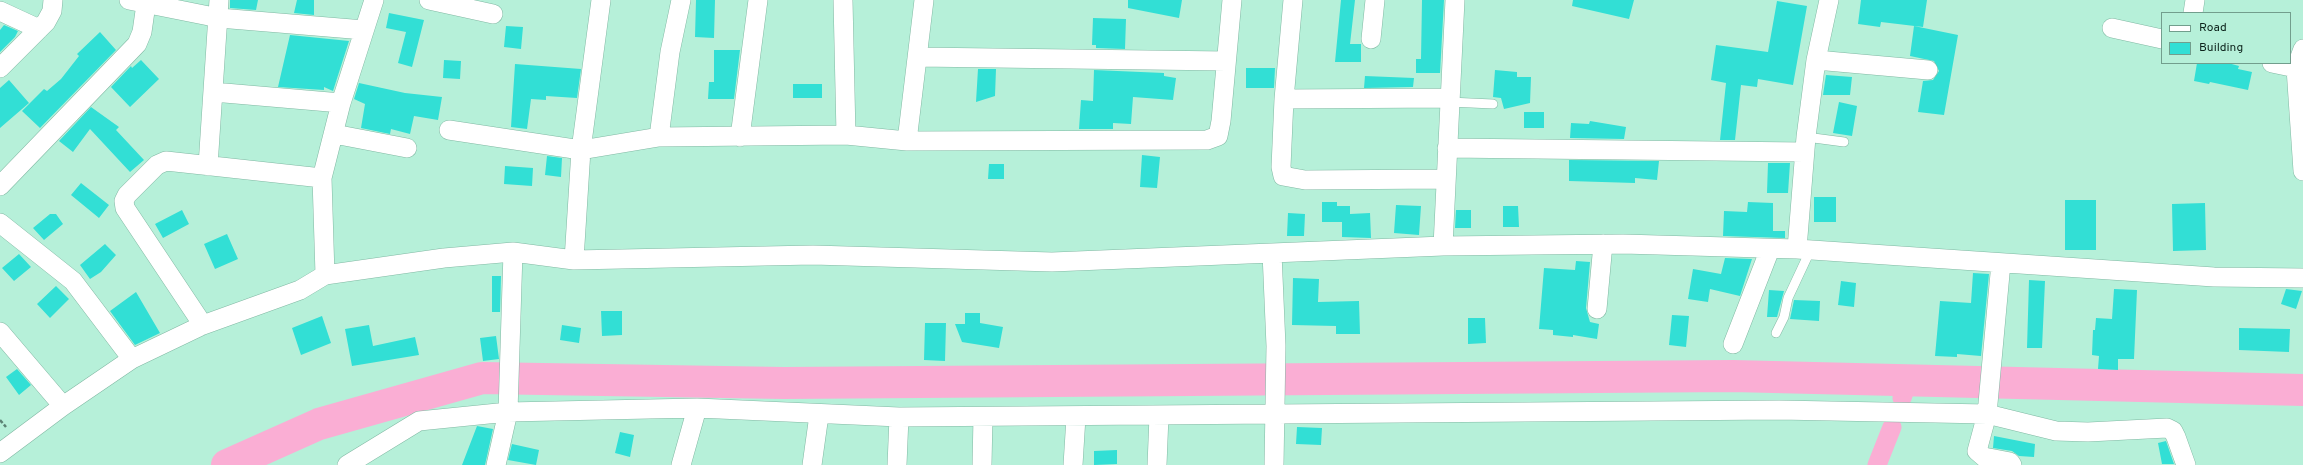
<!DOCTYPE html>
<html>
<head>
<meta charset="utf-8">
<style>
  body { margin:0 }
  #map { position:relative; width:2303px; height:465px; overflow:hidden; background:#b6f0d9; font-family:Overpass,sans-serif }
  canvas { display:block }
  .legend { position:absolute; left:2161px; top:12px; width:130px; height:52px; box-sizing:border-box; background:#b6f0d9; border:1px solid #729e8d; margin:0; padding:5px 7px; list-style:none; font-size:12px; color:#0d241c }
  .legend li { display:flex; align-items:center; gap:8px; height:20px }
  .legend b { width:20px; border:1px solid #729e8d }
</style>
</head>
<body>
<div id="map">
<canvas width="2303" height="465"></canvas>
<ul class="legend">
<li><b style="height:5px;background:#fff"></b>Road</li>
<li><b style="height:11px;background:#32dfd5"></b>Building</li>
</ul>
</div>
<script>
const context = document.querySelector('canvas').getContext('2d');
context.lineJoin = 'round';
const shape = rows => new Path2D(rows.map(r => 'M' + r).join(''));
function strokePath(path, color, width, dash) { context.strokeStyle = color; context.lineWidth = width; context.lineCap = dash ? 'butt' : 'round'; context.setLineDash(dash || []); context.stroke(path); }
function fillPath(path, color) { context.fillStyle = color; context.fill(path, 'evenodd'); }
strokePath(shape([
  [1902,398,1908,381],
  [1877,465,1892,427]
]), '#faaed4', 19);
strokePath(shape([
  [227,465,319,424,482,378,784,383,1733,376,2303,390]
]), '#faaed4', 32);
fillPath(shape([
  [230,0,258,0,256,10,230,8],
  [297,0,314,0,314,15,294,13],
  [696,0,715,0,714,38,695,37],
  [1128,0,1182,0,1179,18,1128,8],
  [1341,0,1355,0,1350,44,1361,44,1361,62,1335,62],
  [1422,0,1444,0,1440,73,1416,73,1416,59,1421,59],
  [1573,0,1634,0,1629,19,1572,6],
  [1861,0,1927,0,1923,27,1881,22,1880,27,1858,24],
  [1777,1,1807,6,1793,85,1758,79,1757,87,1741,85,1735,140,1720,140,1726,83,1711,80,1716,45,1768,52],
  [389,13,424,20,412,67,398,63,406,32,386,28],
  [1093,18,1126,19,1125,49,1096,48,1096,45,1092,45],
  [4,25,18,31,15,37,0,52,0,30],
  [506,26,523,27,521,49,504,47],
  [1914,26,1958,35,1944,115,1918,112,1923,81,1933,80,1939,71,1934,61,1910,56],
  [100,32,116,50,40,128,22,111,44,89,47,91,61,79,79,56,77,54],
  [290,35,349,41,333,91,324,87,324,90,278,87],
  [714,50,740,50,734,99,708,99,709,82,714,82],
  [141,60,159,79,130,107,111,87,131,66,132,68],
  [444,60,461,61,460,79,443,78],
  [2197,63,2228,63,2239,66,2238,69,2252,72,2248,90,2210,82,2209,84,2194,81],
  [515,64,581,69,577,98,546,96,546,100,531,99,527,129,511,127],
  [1246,68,1275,68,1274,88,1246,88],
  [978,69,996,69,995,96,976,102],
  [1094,70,1164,73,1164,76,1176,78,1173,100,1133,97,1131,124,1113,123,1113,129,1079,129,1081,100,1093,101],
  [1495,70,1517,72,1517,77,1531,77,1530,103,1504,109,1501,98,1493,97],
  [1826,75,1852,77,1850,95,1823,95],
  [1365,76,1414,78,1413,87,1364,88],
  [9,80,29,103,0,128,0,88],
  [359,83,405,93,442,97,438,120,414,116,410,134,391,129,390,134,361,128,365,104,354,99],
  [793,84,822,84,822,98,793,98],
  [1839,102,1857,106,1852,136,1833,133],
  [91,107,119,127,116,130,144,160,130,172,90,129,73,152,59,141],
  [1524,112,1544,112,1544,128,1524,128],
  [1590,121,1626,127,1624,139,1570,138,1571,123,1589,124],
  [1142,155,1160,157,1157,188,1140,187],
  [547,156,562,158,561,177,545,175],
  [1569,160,1659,161,1657,180,1635,178,1635,183,1569,181],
  [1768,163,1790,163,1788,193,1767,193],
  [989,164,1004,164,1004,179,988,179],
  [505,166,533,168,532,186,504,184],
  [81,183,109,205,99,218,71,195],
  [1814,197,1836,197,1836,222,1814,222],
  [2065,200,2096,200,2096,250,2065,250],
  [1322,202,1337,202,1337,206,1350,206,1350,214,1370,213,1371,238,1342,237,1342,222,1322,222],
  [1748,202,1773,203,1773,231,1785,231,1785,238,1723,236,1724,211,1747,212],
  [2205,203,2206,250,2173,251,2172,204],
  [1396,205,1421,206,1419,235,1394,233],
  [1503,206,1518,206,1519,227,1503,227],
  [182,210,189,224,163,238,155,224],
  [1456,210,1471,210,1471,228,1455,228],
  [1288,213,1305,214,1304,236,1287,236],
  [50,214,56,214,63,224,44,240,33,228],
  [227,234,238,259,215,269,204,244],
  [105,244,116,255,101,272,90,279,80,265],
  [19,254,31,267,14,281,2,268],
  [1725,258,1752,259,1740,296,1710,289,1708,302,1688,299,1693,269,1721,274],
  [1576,261,1590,262,1586,308,1590,322,1599,324,1597,339,1573,335,1573,337,1553,335,1553,330,1539,329,1544,268,1575,270],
  [1973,273,1989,274,1981,356,1957,354,1957,357,1935,356,1940,301,1971,303],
  [492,276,501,276,500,312,492,312],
  [1293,278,1319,279,1318,302,1359,301,1360,334,1336,334,1336,326,1292,325],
  [2029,280,2045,281,2042,348,2027,348],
  [1841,281,1856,283,1854,307,1838,305],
  [56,286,69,299,50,318,37,304],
  [2114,289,2137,290,2134,359,2118,359,2118,370,2098,369,2099,356,2092,355,2093,330,2095,330,2096,318,2112,319],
  [2286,289,2302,291,2296,309,2281,304],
  [1769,290,1784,291,1777,317,1767,317],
  [136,292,160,333,135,345,110,311],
  [1794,300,1820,301,1819,321,1790,319],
  [601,311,622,311,622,335,602,336],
  [965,313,980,313,980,323,1003,327,999,348,962,342,955,324,965,324],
  [1672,315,1689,316,1686,347,1669,345],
  [322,316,331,343,301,355,292,328],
  [1468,318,1485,318,1486,343,1468,344],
  [925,323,946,323,945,361,924,360],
  [369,325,373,346,415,337,419,355,352,366,345,329],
  [562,325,581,328,579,343,560,340],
  [2239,328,2290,329,2289,352,2239,350],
  [496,336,499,359,483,361,480,338],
  [17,369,31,385,19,395,6,377],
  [477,426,493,429,485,465,462,465],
  [1297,427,1322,428,1321,445,1296,444],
  [620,432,634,435,630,457,615,453],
  [1994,436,2035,444,2034,457,2019,456,2012,451,1993,448],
  [2166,441,2174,464,2162,464,2158,443],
  [512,444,539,450,536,465,508,460],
  [1117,450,1117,464,1094,465,1094,451]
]), '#32dfd5');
const lane = shape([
  [1449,102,1493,104],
  [1806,137,1844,142],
  [1776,333,1784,317,1788,298,1810,251]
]);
const street = shape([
  [129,0,219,18,364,30],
  [429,0,493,14],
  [843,0,846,135],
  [1293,0,1284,99,1281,167,1283,176,1305,180,1445,179],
  [0,11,39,29],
  [2193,13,2195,0],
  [2112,28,2162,39],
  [1371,39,1375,0],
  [2303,49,2296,68,2303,171],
  [917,57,1226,61],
  [1816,60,1928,70],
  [2272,63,2296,68],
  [0,68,46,22,52,11,53,0],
  [213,92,341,103],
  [1284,99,1449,98],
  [449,130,581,150,659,137,846,135,907,141,1207,140,1218,136,1221,121,1232,0],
  [334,134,407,148],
  [659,137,670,52,681,0],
  [740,137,758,0],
  [907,141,924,0],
  [1447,148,1804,152],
  [208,166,219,0],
  [0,186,137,44,142,32,146,4],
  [0,223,73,281,132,359],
  [1443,246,1455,0],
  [1797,249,1806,137,1816,60,1829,0],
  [1272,253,1276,346,1274,465],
  [574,260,581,150,601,0],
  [2001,263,1987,414,1977,451,1984,457,2010,462,2012,465],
  [325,275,322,178,341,103,374,0],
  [1597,309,1603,244],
  [203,325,125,208,124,201,127,195,157,165,166,161,322,178],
  [0,332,63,406],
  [1733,344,1770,249],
  [0,453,63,406,132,359,203,325,300,290,325,275,444,258,513,252,574,260,813,255,1052,262,1443,246,1623,244,1797,249,2214,277,2303,278],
  [347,465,419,421,508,412,697,408,899,417,1779,410,1987,414,2056,431,2088,432,2167,428,2173,431,2176,437,2186,465],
  [496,465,508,412,513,252],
  [681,465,697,408],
  [812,465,819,415],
  [897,465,899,417],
  [982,465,983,417],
  [1073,465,1076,417],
  [1157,465,1159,416]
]);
strokePath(lane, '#81b8a3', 10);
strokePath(street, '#81b8a3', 20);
strokePath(shape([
  [0,420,6,427]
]), '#5c8374', 2.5, [4, 2]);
strokePath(lane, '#fff', 9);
strokePath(street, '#fff', 19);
</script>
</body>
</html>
